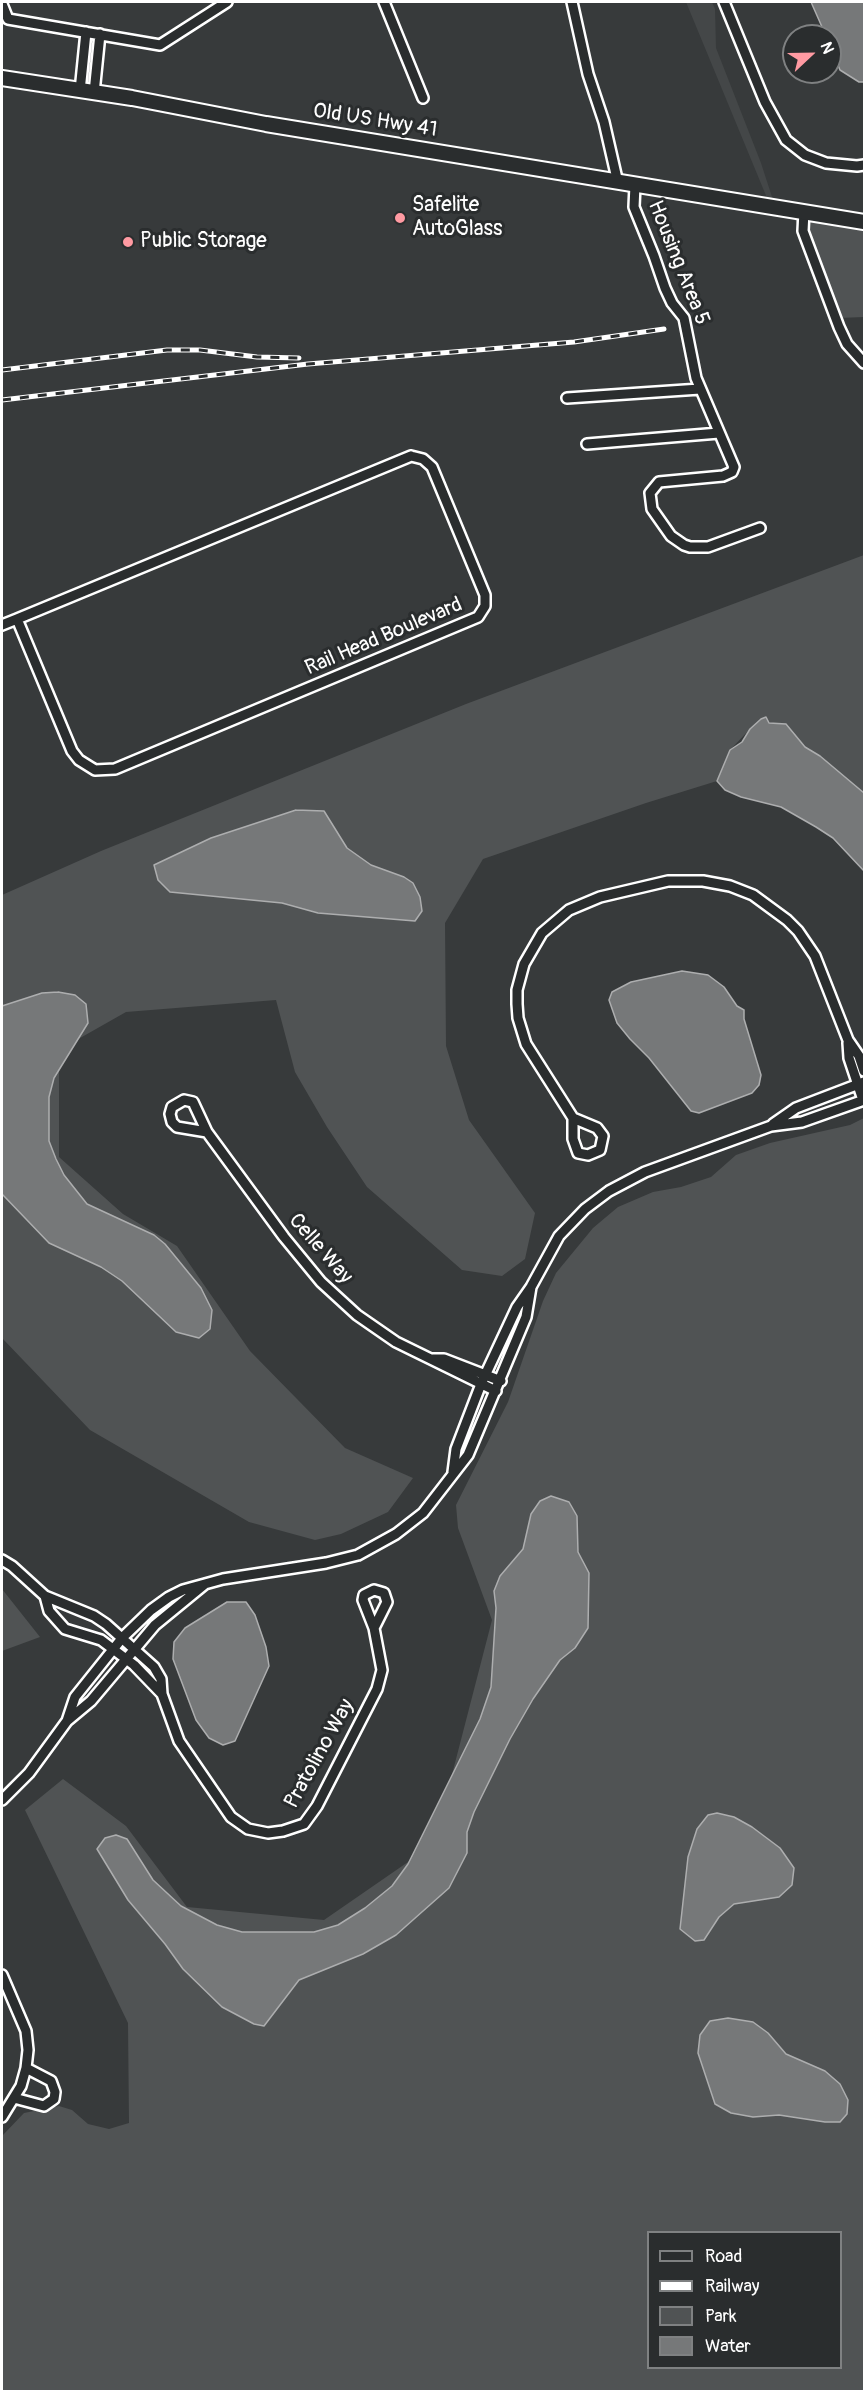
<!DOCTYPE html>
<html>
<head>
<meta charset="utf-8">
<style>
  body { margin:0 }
  #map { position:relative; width:866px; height:2393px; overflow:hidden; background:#373a3b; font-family:Pangolin,sans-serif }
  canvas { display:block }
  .frame { position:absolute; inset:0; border:3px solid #fff; pointer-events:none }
  .legend { position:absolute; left:647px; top:2231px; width:195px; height:138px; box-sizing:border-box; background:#2a2d2e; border:2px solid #7f8182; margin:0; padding:8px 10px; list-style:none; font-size:18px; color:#fff }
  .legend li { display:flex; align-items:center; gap:12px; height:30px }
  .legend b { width:30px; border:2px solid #7f8182 }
  .north { position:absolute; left:782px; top:24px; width:60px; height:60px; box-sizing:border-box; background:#2a2d2e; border:2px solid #7f8182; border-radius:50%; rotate:68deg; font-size:16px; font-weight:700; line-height:24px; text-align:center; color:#fff }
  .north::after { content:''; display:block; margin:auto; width:21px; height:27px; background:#ff9aa2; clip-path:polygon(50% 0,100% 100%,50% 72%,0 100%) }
</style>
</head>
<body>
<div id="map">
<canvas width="866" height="2393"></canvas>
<div class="frame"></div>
<ul class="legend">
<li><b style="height:8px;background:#2a2d2e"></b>Road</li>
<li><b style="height:8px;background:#fff"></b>Railway</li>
<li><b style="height:16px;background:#505354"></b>Park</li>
<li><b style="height:16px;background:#767879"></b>Water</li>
</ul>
<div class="north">N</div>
</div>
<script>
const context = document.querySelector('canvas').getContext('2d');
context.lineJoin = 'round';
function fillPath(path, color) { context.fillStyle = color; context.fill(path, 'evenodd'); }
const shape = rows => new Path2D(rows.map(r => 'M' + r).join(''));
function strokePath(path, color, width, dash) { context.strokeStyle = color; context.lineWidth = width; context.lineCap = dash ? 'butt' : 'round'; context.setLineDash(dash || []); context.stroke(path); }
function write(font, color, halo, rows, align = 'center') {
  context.font = font + ' Pangolin,sans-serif'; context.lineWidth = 6; context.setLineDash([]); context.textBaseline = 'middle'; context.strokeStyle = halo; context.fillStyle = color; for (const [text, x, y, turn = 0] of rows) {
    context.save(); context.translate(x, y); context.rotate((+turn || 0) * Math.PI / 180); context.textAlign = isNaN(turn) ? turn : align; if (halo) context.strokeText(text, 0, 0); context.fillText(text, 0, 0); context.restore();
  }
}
fillPath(shape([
  [686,2,712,2,715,9,716,48,761,163,773,200,767,198]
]), '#444748');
fillPath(shape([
  [794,217,864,230,864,317,839,318,823,289],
  [864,555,864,793,820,756,805,747,787,724,750,729,730,750,717,781,646,803,483,859,445,923,446,1046,469,1120,535,1213,525,1259,502,1276,462,1270,367,1187,327,1127,295,1072,276,1000,126,1012,59,1050,59,1157,123,1214,177,1246,250,1351,345,1448,413,1478,388,1512,341,1534,315,1540,249,1522,90,1430,2,1338,2,895,101,851,466,704],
  [864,1118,864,2391,2,2391,2,2136,24,2113,59,2106,72,2110,88,2124,109,2129,129,2123,128,2023,25,1810,63,1779,126,1826,187,1907,324,1920,434,1844,492,1620,458,1528,456,1505,508,1402,543,1301,556,1273,593,1228,618,1207,653,1192,681,1187,711,1177,736,1155,770,1143,850,1125],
  [648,2232,840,2232,840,2368,648,2368],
  [2,1589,40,1637,2,1651]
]), '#505354');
const water = shape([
  [811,2,864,2,864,82,859,82,840,70,830,46,830,36,826,36,811,2],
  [766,717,769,723,786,724,805,747,820,756,864,793,864,871,833,838,816,827,781,807,741,797,725,790,717,781,730,750,742,742,750,729,761,719,766,717],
  [296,810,324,811,347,848,371,865,404,877,413,883,420,897,422,911,415,921,318,913,282,903,170,892,158,880,154,865,211,838,296,810],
  [682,971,708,975,724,987,737,1006,744,1010,744,1019,761,1075,759,1085,752,1093,699,1113,691,1111,649,1058,630,1039,617,1023,609,1000,612,992,631,982,682,971],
  [58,992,75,995,86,1004,88,1023,54,1078,49,1097,49,1141,56,1159,64,1175,87,1204,154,1235,165,1244,201,1288,212,1310,210,1329,199,1338,176,1332,122,1281,101,1267,49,1243,2,1194,2,1006,42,993,58,992],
  [551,1496,569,1502,577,1516,578,1552,589,1573,588,1628,575,1648,560,1660,533,1699,510,1739,474,1812,467,1832,467,1853,449,1888,396,1935,363,1954,299,1980,264,2026,254,2024,222,2007,183,1969,165,1944,128,1900,97,1849,105,1838,116,1835,127,1839,153,1880,181,1906,217,1925,242,1932,314,1932,338,1925,365,1908,392,1886,408,1864,480,1719,491,1687,496,1608,494,1591,500,1576,523,1549,531,1514,540,1501,551,1496],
  [227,1602,246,1602,255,1615,266,1647,269,1666,235,1741,223,1745,209,1738,196,1720,173,1659,174,1642,185,1628,227,1602],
  [717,1813,734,1817,752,1827,780,1848,794,1868,792,1885,779,1897,734,1904,719,1917,704,1940,695,1941,680,1929,688,1857,697,1829,708,1815,717,1813],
  [728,2018,753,2022,768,2033,786,2054,825,2071,840,2084,848,2100,847,2114,840,2122,825,2122,779,2115,753,2117,731,2113,715,2104,698,2053,700,2035,710,2021,728,2018]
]);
fillPath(water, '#767879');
strokePath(water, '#adaeaf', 1.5);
const street = shape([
  [384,2,423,98],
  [572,2,588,74,604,122,618,183],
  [724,2,765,102,786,140,805,155,826,163,857,166,864,165],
  [2,4,8,19,160,45,227,2],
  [80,91,86,32],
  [94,93,100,34],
  [635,185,634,207,654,256,665,288,672,303,684,318,696,378,734,467,732,472,723,476,659,482,650,493,652,509,671,536,684,545,690,547,708,547,760,528],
  [804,211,803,231,839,327,847,344,864,363],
  [567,398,700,389],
  [587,444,719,433],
  [411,456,423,459,432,467,485,595,485,606,478,617,115,769,95,770,79,760,72,751,17,619,411,456],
  [2,625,17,619],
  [848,1043,849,1058,863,1100],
  [573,1118,597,1128,603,1136,600,1150,588,1155,578,1153,573,1139,573,1118,526,1044,518,1018,517,1004,517,990,524,964,542,933,569,910,600,897,668,881,703,881,730,886,753,895,787,920,798,931,815,956,848,1040,859,1056,864,1071],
  [773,1124,796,1108,864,1082],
  [207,1132,177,1127,172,1122,170,1114,172,1107,184,1100,193,1102,207,1132,284,1237,321,1282,357,1315,396,1342,496,1391],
  [433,1359,444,1359,501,1381],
  [453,1472,456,1449,481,1384,517,1307,531,1287,559,1236,585,1209,609,1191,645,1172,771,1126,802,1122,864,1100],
  [2,1560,12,1566,45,1596,94,1616,106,1624,154,1667,161,1679,162,1694,179,1741,231,1817,248,1829,268,1833,283,1831,304,1824,317,1806,377,1689,382,1670,374,1628,387,1602,384,1593,374,1590,364,1595,363,1600,374,1628],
  [205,1584,155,1625,91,1701,67,1721,75,1697,123,1637,151,1610,169,1597,183,1590,223,1579,326,1563,358,1555,396,1534,423,1513,468,1455,526,1317,531,1287],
  [45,1596,49,1611,65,1629,101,1640,134,1665,162,1694],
  [2,1800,29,1773,67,1721],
  [2,1975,26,2031,28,2050,26,2068,21,2086,2,2117],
  [14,2098,44,2106,54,2099,55,2092,51,2081,26,2068]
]);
const secondary = shape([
  [2,78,132,98,266,124,864,222]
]);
strokePath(street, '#fff', 14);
strokePath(secondary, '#fff', 18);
strokePath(street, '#2a2d2e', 9);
strokePath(secondary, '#2a2d2e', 14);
const rail = shape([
  [2,370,167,350,200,350,257,357,299,358],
  [2,400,308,364,574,342,664,329]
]);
strokePath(rail, '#fff', 5);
strokePath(rail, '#2a2d2e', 3, [9]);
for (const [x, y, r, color] of [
  [400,218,6,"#ff9aa2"],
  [128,242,6,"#ff9aa2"]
]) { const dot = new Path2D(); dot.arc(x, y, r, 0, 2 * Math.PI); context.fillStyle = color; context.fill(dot); strokePath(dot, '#2a2d2e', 2); }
write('21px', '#fff', '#2a2d2e', [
  ["Old US Hwy 41",375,121,9],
  ["Housing Area 5",678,263,68],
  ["Rail Head Boulevard",384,637,-23],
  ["Celle Way",320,1249,49],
  ["Pratolino Way",320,1754,-61]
]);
write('21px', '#fff', '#2a2d2e', [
  ["Safelite",412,206],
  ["AutoGlass",412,230],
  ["Public Storage",140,242]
], 'left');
</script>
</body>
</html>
